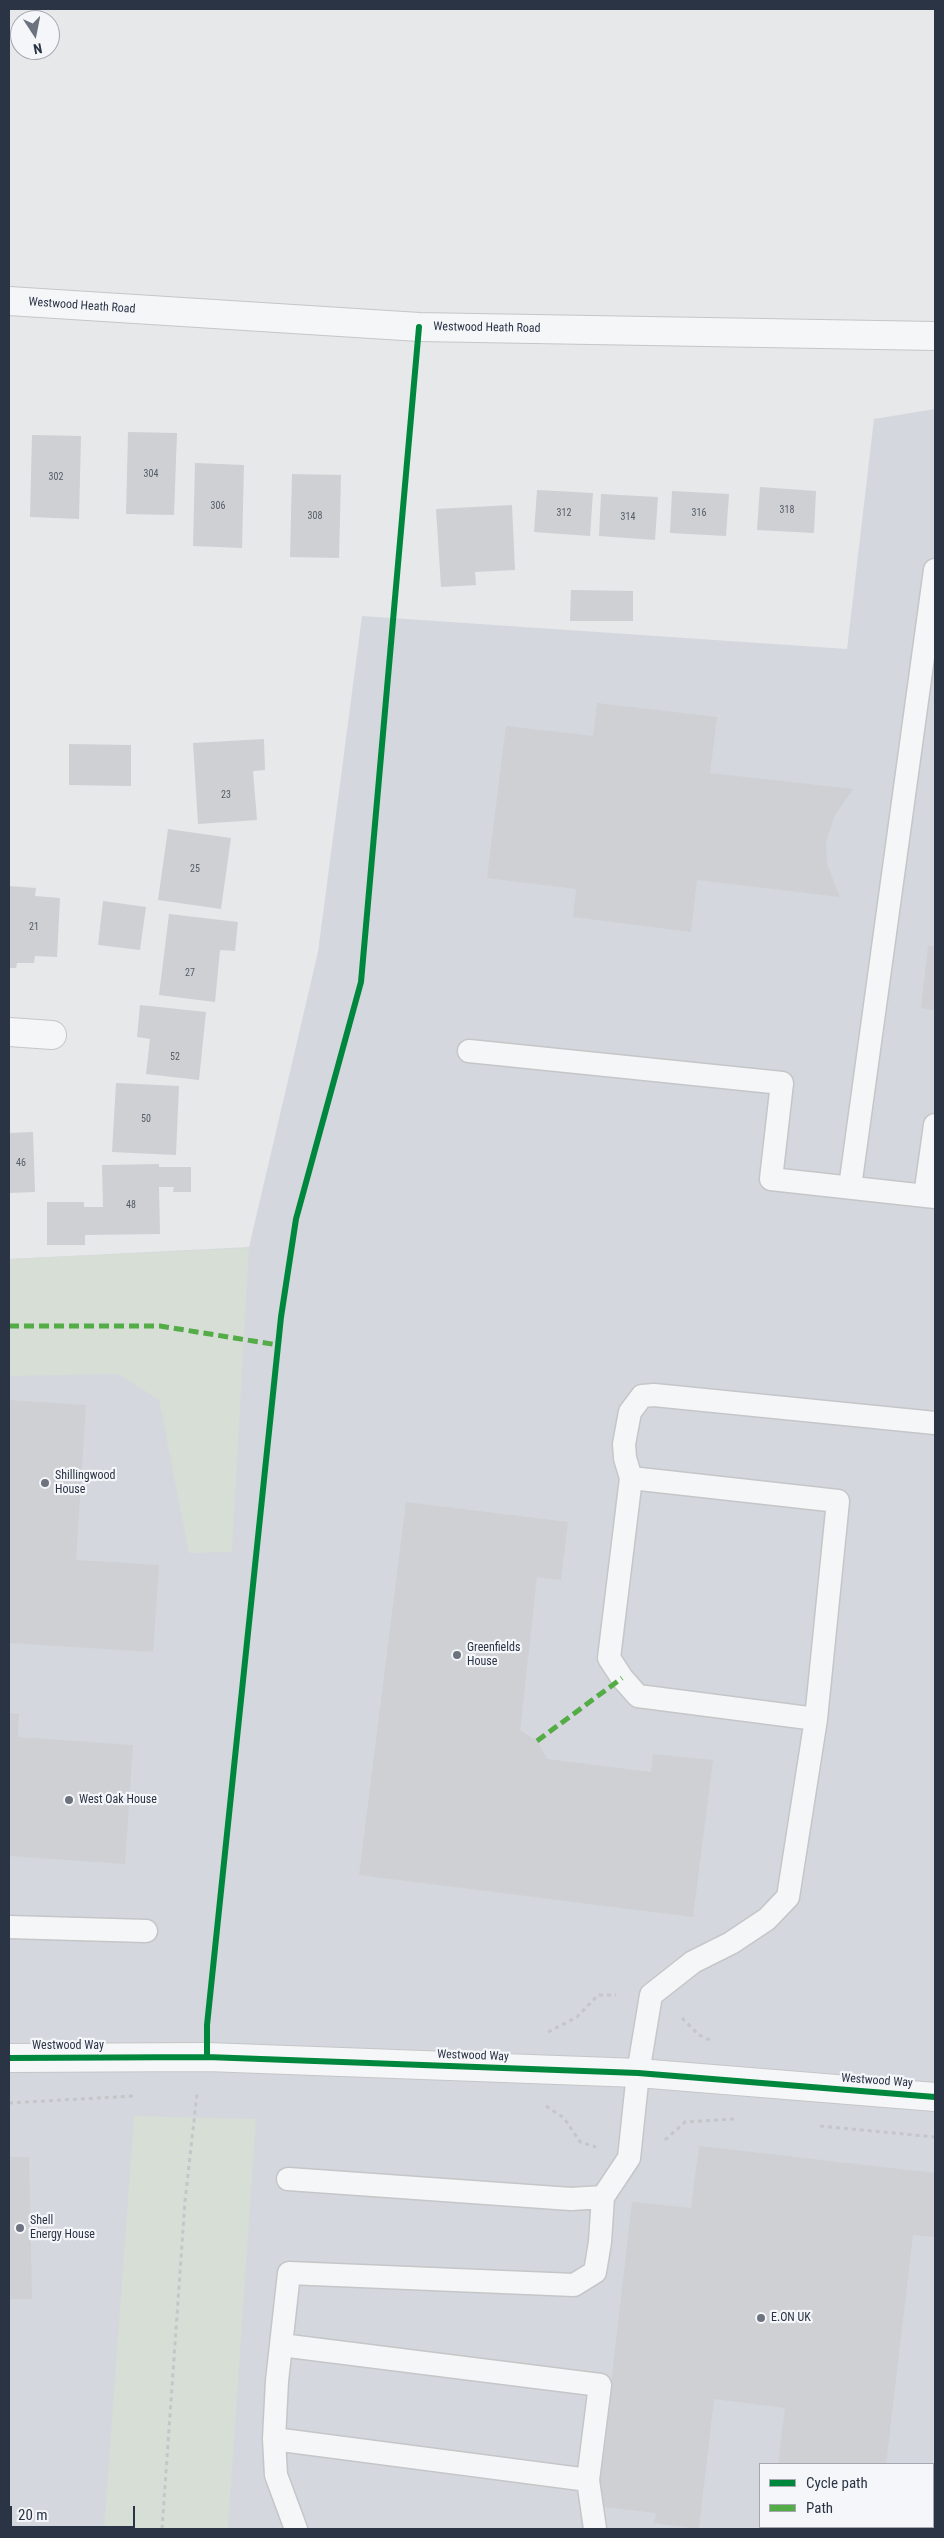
<!DOCTYPE html>
<html>
<head>
<meta charset="utf-8">
<style>
  body { margin:0 }
  #map { position:relative; width:944px; height:2538px; overflow:hidden; background:#e6e8ea; font-family:"Roboto Condensed",sans-serif }
  canvas { display:block }
  .frame { position:absolute; inset:0; border:10px solid #2b3445; pointer-events:none }
  .legend { position:absolute; left:759px; top:2463px; width:175px; height:65px; box-sizing:border-box; background:#f4f6f9; border:1px solid #a4a8b1; margin:0; padding:6px 9px; list-style:none; font-size:15px; color:#2b3445 }
  .legend li { display:flex; align-items:center; gap:10px; height:25px }
  .legend b { width:25px; border:1px solid #a4a8b1 }
  .north { position:absolute; left:10px; top:10px; width:50px; height:50px; box-sizing:border-box; background:#f4f6f9; border:1px solid #a4a8b1; border-radius:50%; rotate:169deg; font-size:14px; font-weight:700; line-height:20px; text-align:center; color:#2b3445 }
  .north::after { content:''; display:block; margin:auto; width:18px; height:22px; background:#6c737f; clip-path:polygon(50% 0,100% 100%,50% 72%,0 100%) }
  .scale { position:absolute; left:10px; top:2506px; width:125px; height:22px; box-sizing:border-box; border:2px solid #2b3445; border-top:0; padding-left:6px; font-size:15px; line-height:18px; white-space:nowrap; color:#2b3445; -webkit-text-stroke:4px #f4f6f9; paint-order:stroke }
</style>
</head>
<body>
<div id="map">
<canvas width="944" height="2538"></canvas>
<div class="frame"></div>
<ul class="legend">
<li><b style="height:6px;background:#00873e"></b>Cycle path</li>
<li><b style="height:6px;background:#54ac47"></b>Path</li>
</ul>
<div class="north">N</div>
<div class="scale">20 m</div>
</div>
<script>
const context = document.querySelector('canvas').getContext('2d');
context.lineJoin = 'round';
function fillPath(path, color) { context.fillStyle = color; context.fill(path, 'evenodd'); }
const shape = rows => new Path2D(rows.map(r => 'M' + r).join(''));
function strokePath(path, color, width, dash) { context.strokeStyle = color; context.lineWidth = width; context.lineCap = dash ? 'butt' : 'round'; context.setLineDash(dash || []); context.stroke(path); }
function write(font, color, halo, rows, align = 'center') {
  context.font = font + ' "Roboto Condensed",sans-serif'; context.lineWidth = 4.5; context.setLineDash([]); context.textBaseline = 'middle'; context.strokeStyle = halo; context.fillStyle = color; for (const [text, x, y, turn = 0] of rows) {
    context.save(); context.translate(x, y); context.rotate((+turn || 0) * Math.PI / 180); context.textAlign = isNaN(turn) ? turn : align; if (halo) context.strokeText(text, 0, 0); context.fillText(text, 0, 0); context.restore();
  }
}
fillPath(shape([
  [935,409,935,2529,9,2529,9,1259,249,1247,318,952,362,616,847,649,874,419],
  [760,2464,933,2464,933,2527,760,2527]
]), '#d4d7dd');
fillPath(shape([
  [249,1248,232,1552,189,1553,159,1400,118,1374,9,1376,9,1259],
  [134,2116,256,2119,228,2529,104,2529]
]), '#d6ded6');
fillPath(shape([
  [128,432,177,433,174,515,126,514],
  [32,435,81,436,79,519,30,517],
  [195,463,244,465,242,548,193,546],
  [292,474,341,475,339,558,290,557],
  [760,487,816,491,814,533,757,530],
  [537,490,593,493,590,536,534,532],
  [672,491,729,494,726,536,670,533],
  [601,494,658,497,655,540,599,536],
  [512,505,515,570,475,572,476,585,441,587,436,509],
  [571,590,633,591,633,621,570,621],
  [597,703,717,717,710,773,853,789,835,815,826,841,827,864,840,897,697,880,691,932,573,917,576,889,487,878,506,726,593,736],
  [264,739,265,770,253,771,257,820,198,824,193,743],
  [69,744,131,745,131,786,69,785],
  [168,829,231,838,221,909,158,900],
  [9,886,36,888,35,896,60,898,57,957,35,956,34,963,17,963,16,968,9,968],
  [103,901,146,907,140,950,98,945],
  [169,914,238,922,235,951,220,950,215,1002,159,995],
  [928,946,935,946,935,1010,921,1008],
  [140,1005,206,1012,199,1080,146,1074,150,1039,137,1037],
  [116,1083,179,1086,176,1155,112,1152],
  [33,1132,35,1192,9,1193,9,1133],
  [159,1164,159,1167,191,1167,191,1192,173,1192,174,1187,159,1187,160,1234,85,1235,85,1245,47,1245,47,1202,84,1202,84,1207,103,1207,102,1165],
  [9,1400,86,1405,76,1560,159,1565,153,1652,9,1643],
  [406,1502,568,1522,561,1580,537,1577,520,1730,537,1741,547,1759,651,1772,653,1754,713,1760,693,1917,359,1875],
  [9,1713,19,1714,18,1737,133,1745,125,1864,9,1856],
  [699,2146,935,2173,935,2237,913,2235,886,2464,778,2464,785,2408,714,2399,699,2529,654,2523,656,2513,597,2506,632,2202,691,2208],
  [9,2157,29,2157,32,2299,9,2299],
  [771,2527,879,2527,878,2529,771,2529]
]), '#ced0d3');
const service = shape([
  [469,1051,782,1083,771,1179,935,1197],
  [850,1187,935,570],
  [925,1196,935,1125],
  [631,1478,625,1458,624,1444,630,1412,642,1396,654,1395,935,1423],
  [9,1927,146,1931],
  [288,2179,571,2199,603,2197],
  [274,2439,588,2480,600,2385,281,2345],
  [588,2480,595,2529],
  [296,2529,276,2475,274,2439,277,2381,289,2273,574,2285,595,2272,600,2242,603,2197,629,2158,638,2073,651,1995,693,1962,731,1943,767,1919,788,1897,816,1719,838,1501,631,1478,609,1658,622,1678,638,1696,816,1719]
]);
const minor = shape([
  [9,1032,52,1035],
  [9,2058,207,2057,638,2073,935,2097]
]);
const tertiary = shape([
  [9,301,419,327,935,336]
]);
strokePath(service, '#c4c6c8', 25);
strokePath(minor, '#c4c6c8', 30);
strokePath(tertiary, '#c4c6c8', 30);
strokePath(shape([
  [682,2018,699,2035,712,2041],
  [548,2032,577,2017,598,1995,616,1995],
  [9,2103,133,2096],
  [546,2106,564,2118,580,2142,596,2147],
  [820,2126,935,2137],
  [665,2140,685,2122,734,2119],
  [162,2529,185,2201,197,2094]
]), '#c5c6ca', 3, [4, 4]);
strokePath(service, '#f5f6f7', 22);
strokePath(minor, '#f5f6f7', 28);
strokePath(tertiary, '#f5f6f7', 28);
strokePath(shape([
  [9,1326,160,1326,278,1345],
  [537,1741,622,1678]
]), '#54ac47', 5, [10, 5]);
strokePath(shape([
  [207,2057,207,2025,281,1317,296,1219,361,982,419,327],
  [9,2058,207,2057,638,2073,935,2097]
]), '#00873e', 6);
for (const [x, y, r, color] of [
  [45,1483,5,"#6c737f"],
  [457,1655,5,"#6c737f"],
  [69,1800,5,"#6c737f"],
  [20,2228,5,"#6c737f"],
  [761,2318,5,"#6c737f"]
]) { const dot = new Path2D(); dot.arc(x, y, r, 0, 2 * Math.PI); context.fillStyle = color; context.fill(dot); strokePath(dot, '#f4f6f9', 2); }
write('10px', '#545c69', null, [
  ["304",151,474],
  ["302",56,477],
  ["306",218,506],
  ["318",787,510],
  ["312",564,513],
  ["316",699,513],
  ["308",315,516],
  ["314",628,517],
  ["23",226,795],
  ["25",195,869],
  ["21",34,927],
  ["27",190,973],
  ["52",175,1057],
  ["50",146,1119],
  ["46",21,1163],
  ["48",131,1205]
]);
write('12px', '#2b3445', '#f4f6f9', [
  ["Westwood Heath Road",82,306,4],
  ["Westwood Heath Road",487,328,1],
  ["Westwood Way",68,2046],
  ["Westwood Way",473,2056,2],
  ["Westwood Way",877,2081,4]
]);
write('12px', '#2b3445', '#f4f6f9', [
  ["Shillingwood",55,1476],
  ["House",55,1490],
  ["Greenfields",467,1648],
  ["House",467,1662],
  ["West Oak House",79,1800],
  ["Shell",30,2221],
  ["Energy House",30,2235],
  ["E.ON UK",771,2318]
], 'left');
</script>
</body>
</html>
